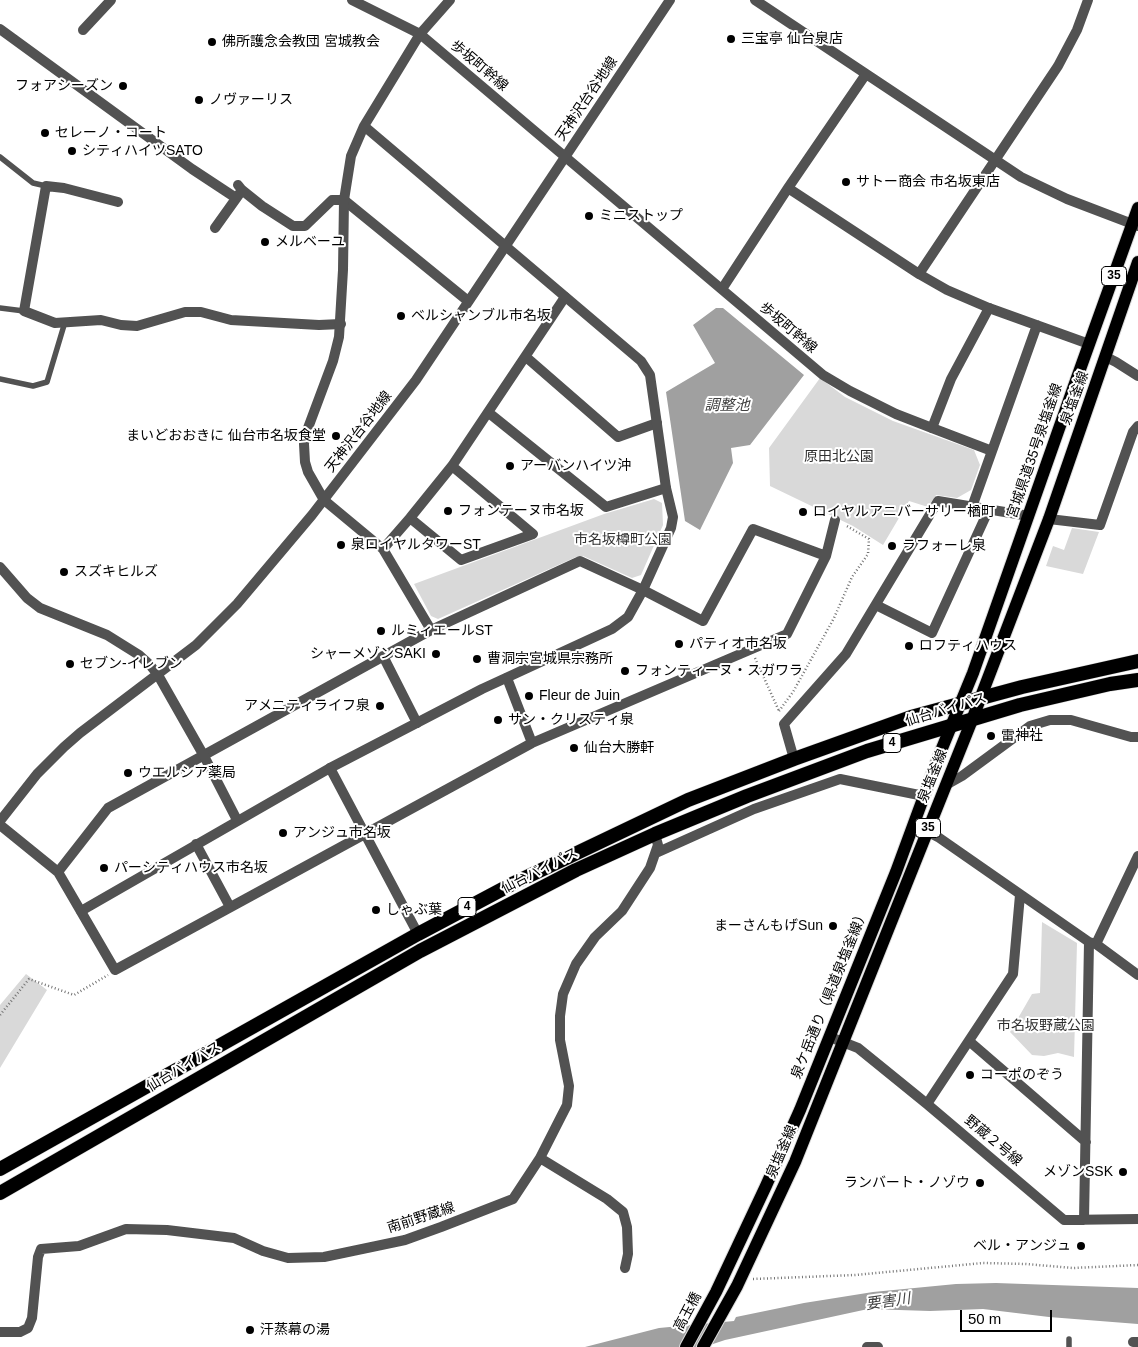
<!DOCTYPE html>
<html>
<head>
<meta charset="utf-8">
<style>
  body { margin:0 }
  #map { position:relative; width:1138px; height:1347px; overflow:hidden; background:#fff; font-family:Helvetica,sans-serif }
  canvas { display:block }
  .scale { position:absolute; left:960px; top:1310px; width:92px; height:22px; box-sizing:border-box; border:2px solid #000; border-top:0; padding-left:6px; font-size:15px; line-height:18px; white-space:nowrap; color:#000; -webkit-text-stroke:4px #fff; paint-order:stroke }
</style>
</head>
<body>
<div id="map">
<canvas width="1138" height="1347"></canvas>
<div class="scale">50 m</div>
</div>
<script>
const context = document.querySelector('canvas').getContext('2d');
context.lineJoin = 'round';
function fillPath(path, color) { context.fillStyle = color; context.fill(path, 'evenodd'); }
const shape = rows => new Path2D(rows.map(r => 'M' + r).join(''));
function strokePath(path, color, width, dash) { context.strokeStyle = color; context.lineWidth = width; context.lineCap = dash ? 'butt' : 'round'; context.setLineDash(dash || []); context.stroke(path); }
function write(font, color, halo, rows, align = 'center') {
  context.font = font + ' Helvetica,"Noto Sans JP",sans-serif'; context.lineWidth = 4; context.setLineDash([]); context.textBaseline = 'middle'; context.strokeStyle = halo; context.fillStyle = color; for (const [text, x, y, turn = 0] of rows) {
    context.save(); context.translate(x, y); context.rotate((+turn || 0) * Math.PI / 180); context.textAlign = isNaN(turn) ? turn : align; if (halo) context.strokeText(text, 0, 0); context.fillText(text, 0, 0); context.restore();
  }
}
fillPath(shape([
  [820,378,845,397,893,421,974,450,980,465,971,490,957,498,936,495,928,507,909,501,883,545,853,526,770,486,769,448],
  [654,499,662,503,663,525,641,575,632,578,583,556,576,557,438,619,431,616,414,584,604,514],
  [1072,528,1099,532,1083,574,1046,566,1053,546,1064,550],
  [1042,922,1077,943,1074,1057,1058,1053,1044,1056,1032,1055,1010,1032,1032,994,1040,993],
  [26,974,47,990,0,1068,0,1005]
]), '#d9d9d9');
fillPath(shape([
  [716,308,723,308,804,375,750,445,731,448,733,463,700,530,685,521,666,392,715,363,693,325],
  [996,1283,1138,1288,1138,1324,1049,1317,983,1309,930,1311,868,1309,725,1340,704,1347,585,1347,659,1328,734,1321,736,1317,804,1303,873,1292,956,1284]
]), '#a0a0a0');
const primary = shape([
  [686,1347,716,1292,765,1188,800,1110,896,872,938,758,973,673,1074,386,1138,208],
  [703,1347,737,1286,795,1162,972,720,1049,519,1138,262]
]);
const trunk = shape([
  [0,1169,418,934,514,883,688,800,794,759,911,717,1022,687,1138,661],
  [0,1193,420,951,576,870,655,834,747,796,867,751,1020,705,1110,684,1138,680]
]);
strokePath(primary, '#dbdbdb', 14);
strokePath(trunk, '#dbdbdb', 15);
strokePath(shape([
  [755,658,779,711],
  [779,711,793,692,834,618,852,577,868,554,869,539,845,525],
  [0,1015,29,979,74,995,108,975],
  [753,1279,855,1275,983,1263,1026,1264,1073,1268,1138,1265]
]), '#747474', 2.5, [1, 2.5]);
strokePath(shape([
  [0,157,33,183,46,186],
  [0,308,24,311],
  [0,379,33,386,47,382,65,322],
  [1069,1347,1069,1339]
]), '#525252', 5.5);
strokePath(shape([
  [0,29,192,169,236,198],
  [83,30,111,0],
  [238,185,242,190,262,206,293,226,305,226,332,200,344,200,468,301],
  [118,202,64,188,46,186,24,311,55,323,101,320,121,325,137,326,185,312,201,312,231,320,319,325,341,324],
  [215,228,240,193],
  [989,308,1089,344],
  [526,357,618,437,657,423],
  [1106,357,1116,362,1138,376],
  [489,413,606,507,666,488],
  [932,428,992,451],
  [324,500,383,549,431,630],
  [972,507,1037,325],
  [410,518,461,560,533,534,452,466],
  [1049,519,1100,525,1133,432,1138,426],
  [383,549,410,518,452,466,565,297],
  [876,605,932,633,989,509],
  [383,656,417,723],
  [507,678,532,743],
  [794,759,784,724,846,654,938,501,1029,516],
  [330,768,418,934],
  [946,785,962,776,1030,726,1050,720,1071,720,1131,737,1138,737],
  [0,825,58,872,115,970,532,743,787,634,826,556,835,520],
  [927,831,938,837,1089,942,1096,944,1138,975],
  [196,844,230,907],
  [656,853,754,809,840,779,924,796],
  [58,872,108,808,431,630,580,561,643,590,703,621,753,529,826,556],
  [1096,944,1138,856],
  [830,1037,858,1048,927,1104,1064,1220,1138,1219],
  [969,1041,1086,1142],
  [927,1104,1013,974,1020,895],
  [540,1158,607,1199,623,1212,627,1227,628,1254,625,1268],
  [1084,1220,1089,942],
  [0,1332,20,1332,28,1328,32,1318,38,1257,41,1249,79,1246,126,1229,167,1230,234,1238,263,1251,288,1258,324,1257,405,1240,441,1227,513,1199,540,1158,567,1105,569,1086,560,1040,560,1016,563,994,576,964,595,937,622,911,650,868,658,845,655,834],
  [1133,1342,1138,1342],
  [867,1347,878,1347]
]), '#525252', 10);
strokePath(shape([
  [352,0,420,34,823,375,850,391,896,414,932,428,951,379,989,308,947,290,919,274,788,188],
  [755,0,1021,177,1067,199,1138,226],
  [919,274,1058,66,1077,30,1088,0],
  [722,289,788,188,866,74],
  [324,500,308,472,305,462,304,444,305,436,333,361,339,337,343,270,344,200,351,156,364,126,420,34,450,0],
  [0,567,27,598,40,608,107,635,139,655,150,665,158,675,204,756,237,820],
  [0,821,37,774,64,747,80,733,196,645,237,604,312,515,416,380,670,0],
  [81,911,330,768,482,689,612,629,628,617,643,590,671,528,673,517,666,488,650,375,641,361,364,126]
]), '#525252', 10);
strokePath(primary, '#000', 12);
strokePath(trunk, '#000', 14);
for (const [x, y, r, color] of [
  [731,39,5,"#000"],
  [212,42,5,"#000"],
  [123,86,5,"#000"],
  [199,100,5,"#000"],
  [45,133,5,"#000"],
  [72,151,5,"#000"],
  [846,182,5,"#000"],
  [589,216,5,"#000"],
  [265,242,5,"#000"],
  [401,316,5,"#000"],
  [336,436,5,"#000"],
  [510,466,5,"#000"],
  [448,511,5,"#000"],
  [803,512,5,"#000"],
  [341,545,5,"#000"],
  [892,546,5,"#000"],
  [64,572,5,"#000"],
  [381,631,5,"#000"],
  [679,644,5,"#000"],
  [909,646,5,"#000"],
  [436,654,5,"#000"],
  [477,659,5,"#000"],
  [70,664,5,"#000"],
  [625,671,5,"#000"],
  [529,696,5,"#000"],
  [380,706,5,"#000"],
  [498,720,5,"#000"],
  [991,736,5,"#000"],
  [574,748,5,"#000"],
  [128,773,5,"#000"],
  [283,833,5,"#000"],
  [104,868,5,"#000"],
  [376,910,5,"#000"],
  [833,926,5,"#000"],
  [970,1075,5,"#000"],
  [1123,1172,5,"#000"],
  [980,1183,5,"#000"],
  [1081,1246,5,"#000"],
  [250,1330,5,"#000"]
]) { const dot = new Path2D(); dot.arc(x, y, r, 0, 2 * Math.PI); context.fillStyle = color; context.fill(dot); strokePath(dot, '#fff', 2); }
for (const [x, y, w] of [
  [1114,276,25],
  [892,743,18],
  [928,828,25],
  [467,907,18]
]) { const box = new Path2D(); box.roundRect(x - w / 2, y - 9.5, w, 19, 4); context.fillStyle = '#fff'; context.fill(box); strokePath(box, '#000', 1); }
write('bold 12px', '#000', null, [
  ["35",1114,276],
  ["4",892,743],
  ["35",928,828],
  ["4",467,907]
]);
write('14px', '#000', '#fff', [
  ["三宝亭 仙台泉店",741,39],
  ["佛所護念会教団 宮城教会",222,42],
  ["フォアシーズン",113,86,"right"],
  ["ノヴァーリス",209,100],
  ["セレーノ・コート",55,133],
  ["シティハイツSATO",82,151],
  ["サトー商会 市名坂東店",856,182],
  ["ミニストップ",599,216],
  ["メルベーユ",275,242],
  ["ベルシャンブル市名坂",411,316],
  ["まいどおおきに 仙台市名坂食堂",326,436,"right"],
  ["アーバンハイツ沖",520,466],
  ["フォンテーヌ市名坂",458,511],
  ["ロイヤルアニバーサリー楢町",813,512],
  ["泉ロイヤルタワーST",351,545],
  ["ラフォーレ泉",902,546],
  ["スズキヒルズ",74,572],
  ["ルミィエールST",391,631],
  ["パティオ市名坂",689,644],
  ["ロフティハウス",919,646],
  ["シャーメゾンSAKI",426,654,"right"],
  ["曹洞宗宮城県宗務所",487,659],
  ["セブン-イレブン",80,664],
  ["フォンティーヌ・スガワラ",635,671],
  ["Fleur de Juin",539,696],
  ["アメニティライフ泉",370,706,"right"],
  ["サン・クリスティ泉",508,720],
  ["雷神社",1001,736],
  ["仙台大勝軒",584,748],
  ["ウエルシア薬局",138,773],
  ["アンジュ市名坂",293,833],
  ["パーシティハウス市名坂",114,868],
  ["しゃぶ葉",386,910],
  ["まーさんもげSun",823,926,"right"],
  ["コーポのぞう",980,1075],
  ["メゾンSSK",1113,1172,"right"],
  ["ランバート・ノゾウ",970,1183,"right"],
  ["ベル・アンジュ",1071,1246,"right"],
  ["汗蒸幕の湯",260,1330]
], 'left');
write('14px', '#000', '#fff', [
  ["歩坂町幹線",479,66,40],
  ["天神沢台谷地線",587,99,-56],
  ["歩坂町幹線",788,328,40],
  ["泉塩釜線",1075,398,-70],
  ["天神沢台谷地線",359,432,-52],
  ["宮城県道35号泉塩釜線",1035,451,-71],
  ["仙台バイパス",946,710,-17],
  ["泉塩釜線",933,776,-68],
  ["仙台バイパス",540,871,-27],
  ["泉ケ岳通り（県道泉塩釜線）",830,994,-68],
  ["仙台バイパス",184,1067,-31],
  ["野蔵２号線",993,1141,40],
  ["泉塩釜線",782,1152,-67],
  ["南前野蔵線",421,1218,-18],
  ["高玉橋",688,1312,-62]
]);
write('14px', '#303030', '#fff', [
  ["原田北公園",839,457],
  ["市名坂樽町公園",623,540],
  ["市名坂野蔵公園",1046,1026]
]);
write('italic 15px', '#414141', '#fff', [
  ["調整池",727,406],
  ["要害川",888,1302,-8]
]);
</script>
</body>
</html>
